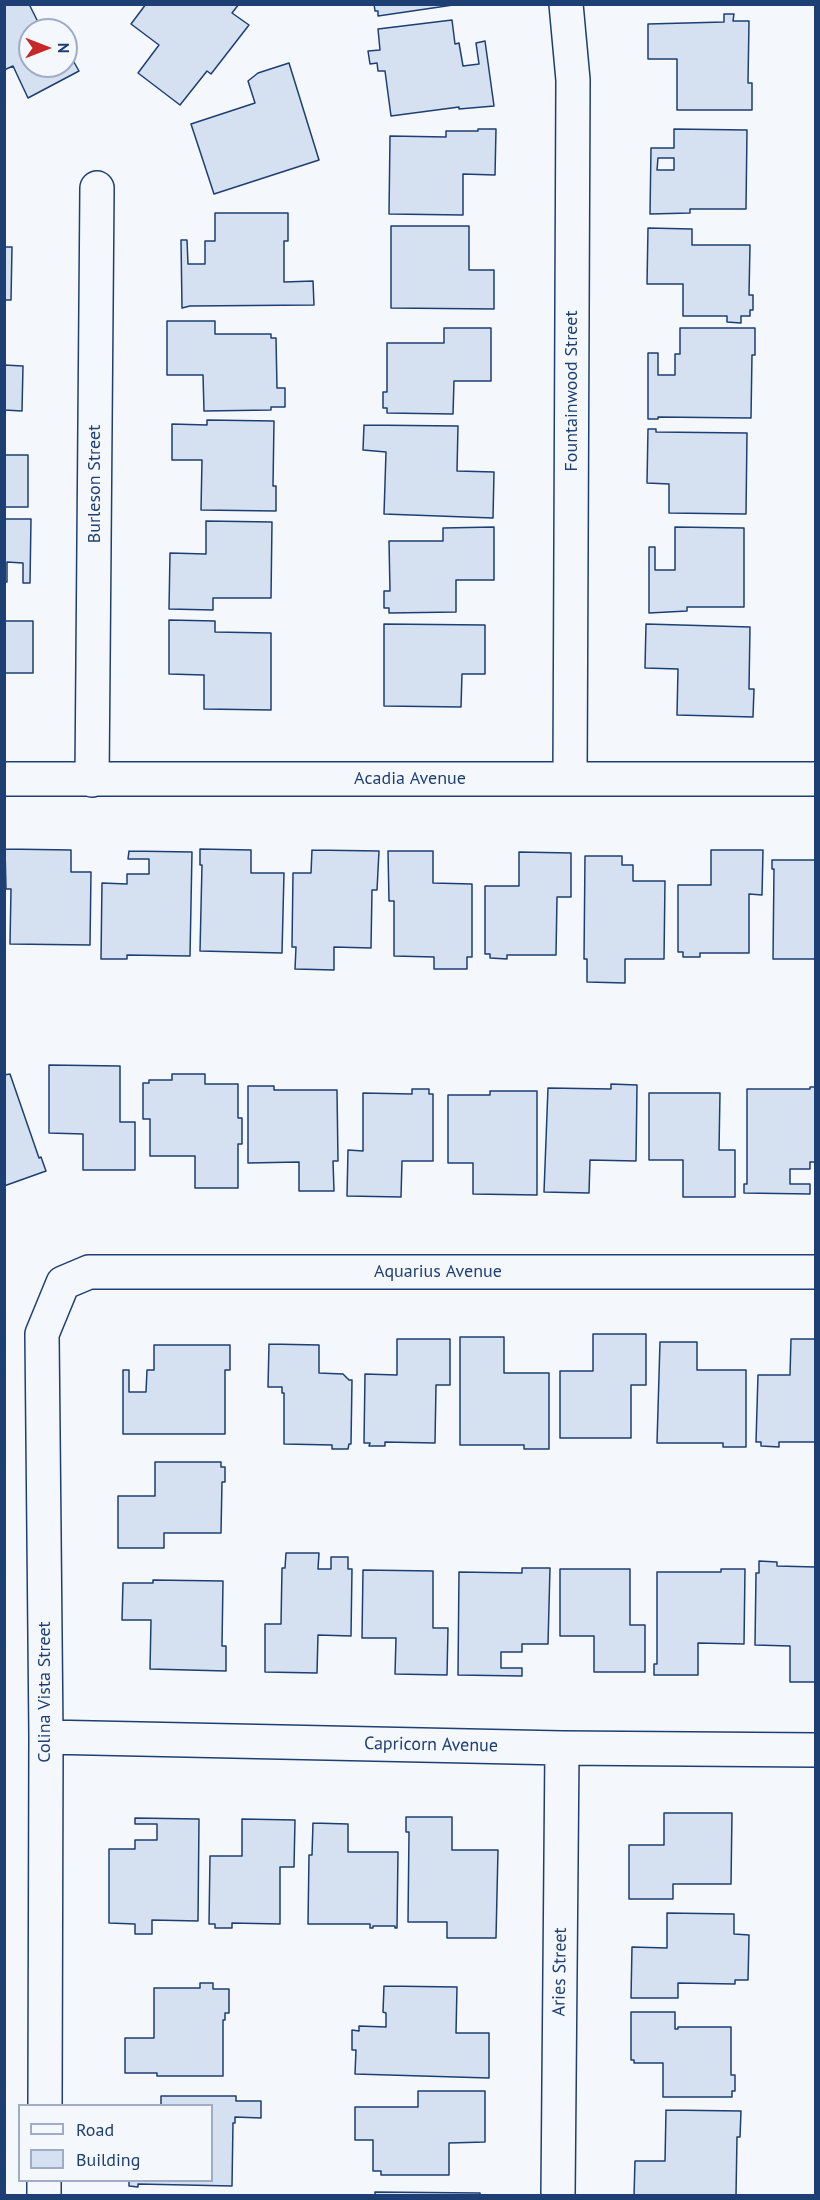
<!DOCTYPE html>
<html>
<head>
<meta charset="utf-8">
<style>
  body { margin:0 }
  #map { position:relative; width:820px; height:2200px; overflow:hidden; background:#f4f7fb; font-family:"PT Sans",sans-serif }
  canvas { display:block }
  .frame { position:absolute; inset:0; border:6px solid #1d3f73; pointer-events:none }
  .legend { position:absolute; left:18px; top:2104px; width:195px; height:78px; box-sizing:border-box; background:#f4f7fb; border:2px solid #9eadc5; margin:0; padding:8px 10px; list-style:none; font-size:18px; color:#1d3f73 }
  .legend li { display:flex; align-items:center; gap:12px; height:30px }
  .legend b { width:30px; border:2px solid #9eadc5 }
  .north { position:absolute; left:18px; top:18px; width:60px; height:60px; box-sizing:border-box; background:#f4f7fb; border:2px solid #9eadc5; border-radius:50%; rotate:90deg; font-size:16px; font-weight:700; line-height:24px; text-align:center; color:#1d3f73 }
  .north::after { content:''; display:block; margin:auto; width:21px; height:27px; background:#c62828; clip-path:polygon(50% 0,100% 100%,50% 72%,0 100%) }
</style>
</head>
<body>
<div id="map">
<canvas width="820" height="2200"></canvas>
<div class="frame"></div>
<ul class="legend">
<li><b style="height:8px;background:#f4f7fb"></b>Road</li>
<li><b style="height:16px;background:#d5e0f0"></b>Building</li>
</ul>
<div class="north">N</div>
</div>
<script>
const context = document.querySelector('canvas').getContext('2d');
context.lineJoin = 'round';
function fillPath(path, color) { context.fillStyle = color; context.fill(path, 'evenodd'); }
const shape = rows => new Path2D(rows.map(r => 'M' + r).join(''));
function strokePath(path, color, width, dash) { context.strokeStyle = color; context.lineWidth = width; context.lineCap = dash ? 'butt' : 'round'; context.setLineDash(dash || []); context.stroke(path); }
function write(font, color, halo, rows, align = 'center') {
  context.font = font + ' "PT Sans",sans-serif'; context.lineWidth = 4.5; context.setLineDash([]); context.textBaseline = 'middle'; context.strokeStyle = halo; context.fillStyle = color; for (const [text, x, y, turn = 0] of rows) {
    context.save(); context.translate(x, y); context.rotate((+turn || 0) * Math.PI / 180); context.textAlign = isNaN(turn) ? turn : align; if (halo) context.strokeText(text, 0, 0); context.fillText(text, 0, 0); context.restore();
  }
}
const building = shape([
  [4,4,29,4,42,30,30,30,30,66,66,66,66,48,79,71,28,98,13,66,4,70,4,4],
  [146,4,239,4,232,13,249,25,211,74,207,71,180,105,138,73,159,45,131,24,146,4],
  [374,4,460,4,378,16,378,11,375,11,374,4],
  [724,14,734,14,733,21,749,21,748,83,752,83,752,110,677,110,677,59,648,59,648,24,724,22,724,14],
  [452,20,455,44,459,43,463,66,479,64,476,43,485,41,494,106,459,109,459,107,391,116,385,71,378,71,377,63,370,64,368,51,380,50,378,29,452,20],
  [289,63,319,160,214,194,191,124,255,103,248,81,258,73,289,63],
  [478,129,496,129,495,175,463,174,463,215,389,214,390,136,446,137,446,131,478,131,478,129],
  [674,129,747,130,746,209,690,209,690,213,650,214,651,148,674,148,674,129],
  [658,158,674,158,674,170,657,170,658,158],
  [215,213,288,213,288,241,284,241,284,282,313,281,314,305,190,306,182,308,181,240,187,240,188,264,205,264,205,241,215,241,215,213],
  [391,226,469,226,469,270,494,270,494,309,391,308,391,226],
  [648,228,692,229,692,245,750,245,749,295,753,295,753,310,750,310,750,316,741,316,741,323,727,322,727,316,683,316,683,284,647,284,648,228],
  [4,247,12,247,11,300,4,300,4,247],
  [167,321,215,321,215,334,271,334,271,338,276,338,277,388,285,388,285,407,271,407,271,410,204,411,203,375,167,375,167,321],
  [444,328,491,328,491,381,454,381,453,414,387,413,387,408,383,408,383,392,387,392,387,343,444,343,444,328],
  [680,328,755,328,755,355,752,355,751,418,658,417,658,419,648,419,648,353,658,353,658,375,675,375,675,354,680,354,680,328],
  [4,365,23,366,22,411,4,410,4,365],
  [207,420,274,421,273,486,276,486,276,511,201,510,202,460,172,460,172,424,207,425,207,420],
  [364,425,458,426,457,471,494,472,493,518,384,514,386,452,363,450,364,425],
  [648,429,656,429,656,432,747,433,746,514,669,513,669,484,647,483,648,429],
  [4,455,28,455,28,507,4,507,4,455],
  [4,519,31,519,30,583,23,583,23,563,7,562,7,582,4,582,4,519],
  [206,521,272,522,271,598,213,598,213,610,169,609,170,553,206,554,206,521],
  [494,527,494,580,456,580,456,612,389,613,389,608,384,608,384,591,390,591,389,541,443,541,443,528,494,527],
  [675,527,744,528,744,607,687,607,687,611,649,613,649,547,655,547,655,570,675,570,675,527],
  [169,620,215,621,215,632,271,633,271,710,204,709,204,675,169,674,169,620],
  [4,621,33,621,33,673,4,673,4,621],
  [384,624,485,625,485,674,462,674,461,707,384,706,384,624],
  [646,624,750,627,749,689,754,689,753,717,677,715,678,669,645,668,646,624],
  [5,849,71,850,71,872,91,872,90,945,10,944,11,889,6,889,5,849],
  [200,849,251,850,251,873,284,873,282,953,200,951,202,865,200,865,200,849],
  [312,850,379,851,377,890,372,890,371,948,334,947,334,970,295,969,296,947,292,947,293,873,311,873,312,850],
  [711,850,763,850,762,895,749,894,749,953,700,953,700,957,683,957,683,952,678,952,678,885,711,885,711,850],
  [129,851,192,852,190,956,127,955,127,959,101,959,102,883,127,884,127,874,149,874,149,859,128,859,129,851],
  [388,851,433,851,433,883,472,884,472,957,467,957,467,969,434,969,434,957,394,956,394,901,389,901,388,851],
  [519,852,571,853,571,897,557,897,556,955,507,955,507,959,490,958,490,954,485,954,485,886,519,886,519,852],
  [585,856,622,856,622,865,633,865,633,881,665,881,664,959,625,959,625,983,587,982,587,959,584,959,585,856],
  [772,860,816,860,816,959,773,959,774,869,772,869,772,860],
  [49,1065,120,1066,120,1122,135,1122,135,1170,83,1170,83,1134,49,1133,49,1065],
  [10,1074,39,1158,41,1157,46,1171,4,1186,4,1075,10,1074],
  [172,1074,205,1074,205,1084,238,1084,238,1118,242,1118,242,1144,238,1144,238,1188,195,1188,195,1156,150,1156,150,1119,143,1119,143,1083,149,1083,149,1080,172,1080,172,1074],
  [611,1084,637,1085,636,1161,590,1160,589,1193,544,1192,548,1088,611,1089,611,1084],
  [248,1086,274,1086,274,1090,337,1090,338,1161,333,1161,334,1191,299,1191,299,1162,248,1163,248,1086],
  [810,1087,816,1087,816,1162,810,1162,810,1169,790,1169,790,1184,810,1184,810,1194,744,1193,744,1184,747,1184,747,1089,810,1089,810,1087],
  [412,1089,429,1089,429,1094,433,1094,433,1161,402,1161,401,1197,347,1196,348,1150,363,1151,363,1093,412,1094,412,1089],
  [490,1091,537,1091,537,1195,473,1194,473,1163,448,1163,448,1095,490,1095,490,1091],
  [649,1093,720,1093,719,1150,735,1150,735,1197,683,1197,683,1160,649,1160,649,1093],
  [593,1334,646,1334,646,1385,631,1385,631,1438,560,1438,560,1371,593,1371,593,1334],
  [460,1337,504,1337,504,1373,549,1373,549,1449,524,1449,524,1445,460,1445,460,1337],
  [397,1339,450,1339,450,1385,436,1385,435,1443,385,1442,385,1446,369,1446,370,1443,364,1443,365,1374,397,1375,397,1339],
  [791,1339,816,1339,816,1442,779,1442,779,1447,761,1446,761,1442,756,1442,758,1375,790,1375,791,1339],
  [660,1342,697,1342,697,1370,746,1370,746,1447,723,1447,723,1443,657,1443,660,1342],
  [269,1344,319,1345,319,1373,343,1374,349,1380,352,1380,351,1444,349,1444,348,1449,332,1449,332,1445,284,1444,284,1393,282,1393,282,1387,268,1387,269,1344],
  [154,1345,230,1345,230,1370,225,1370,225,1434,123,1434,123,1370,129,1370,129,1392,146,1392,147,1370,154,1370,154,1345],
  [155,1462,221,1462,221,1467,225,1467,225,1482,222,1482,221,1533,164,1533,164,1548,118,1548,118,1496,155,1496,155,1462],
  [286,1553,319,1553,318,1569,331,1569,331,1557,348,1557,348,1569,352,1569,351,1636,318,1635,317,1673,265,1672,265,1624,281,1624,282,1568,285,1568,286,1553],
  [759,1561,777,1562,777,1566,816,1567,816,1682,790,1682,790,1646,755,1645,756,1573,759,1573,759,1561],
  [522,1568,550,1568,548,1644,522,1644,522,1652,501,1652,501,1668,522,1668,522,1676,458,1675,459,1572,522,1573,522,1568],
  [560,1569,630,1569,630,1625,645,1625,645,1672,594,1672,594,1636,560,1636,560,1569],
  [721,1569,745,1569,744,1644,698,1643,698,1675,654,1675,654,1664,657,1664,657,1572,721,1572,721,1569],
  [363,1570,433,1571,433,1628,448,1628,447,1675,395,1674,396,1638,362,1638,363,1570],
  [153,1580,223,1581,222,1646,226,1646,226,1671,150,1669,151,1620,122,1620,123,1583,153,1583,153,1580],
  [664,1813,732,1813,731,1884,673,1884,673,1899,629,1899,629,1845,664,1845,664,1813],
  [406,1817,452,1817,452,1850,498,1850,496,1938,447,1938,447,1922,408,1922,409,1832,406,1832,406,1817],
  [135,1818,199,1819,198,1921,152,1920,152,1934,135,1934,135,1924,109,1923,109,1849,135,1849,135,1840,157,1840,157,1824,135,1824,135,1818],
  [242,1819,295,1820,294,1867,280,1867,280,1924,232,1923,232,1928,215,1928,215,1924,209,1924,210,1856,242,1856,242,1819],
  [313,1823,348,1824,348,1852,398,1852,397,1928,395,1928,395,1926,373,1926,373,1928,370,1928,370,1924,308,1924,309,1855,312,1855,313,1823],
  [667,1913,734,1914,734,1934,749,1935,748,1980,735,1980,735,1984,678,1983,678,1998,631,1998,632,1947,667,1948,667,1913],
  [200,1983,213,1983,213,1989,229,1989,229,2013,225,2013,225,2020,223,2020,223,2076,157,2076,157,2073,125,2073,125,2038,154,2038,154,1988,200,1988,200,1983],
  [384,1986,457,1987,456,2033,489,2033,489,2078,355,2074,356,2050,352,2050,352,2030,359,2031,359,2026,386,2027,386,2013,383,2012,384,1986],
  [631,2012,675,2012,675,2029,678,2029,678,2027,731,2027,731,2075,735,2075,735,2091,732,2091,732,2097,663,2097,663,2063,634,2063,634,2060,631,2060,631,2012],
  [418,2091,485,2091,485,2142,449,2143,449,2175,381,2175,381,2171,373,2171,373,2140,355,2140,355,2107,418,2107,418,2091],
  [161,2096,236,2096,236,2101,261,2101,261,2118,235,2117,235,2123,233,2123,232,2186,138,2184,138,2187,129,2186,129,2180,212,2180,212,2106,161,2106,161,2096],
  [666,2110,741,2111,740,2137,737,2137,736,2196,634,2196,635,2161,665,2161,666,2110],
  [375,2192,480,2193,480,2196,375,2196,375,2192]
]);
fillPath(building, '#d5e0f0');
strokePath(building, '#1d3f73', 1.5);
const minor = shape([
  [566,4,573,80,570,779],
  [4,779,816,779],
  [92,780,97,188],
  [46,1737,562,1748,816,1750],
  [45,2106,46,1737,42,1334,63,1283,89,1272,816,1272],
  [44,2196,44,2180],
  [558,2196,562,1748]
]);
strokePath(minor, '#1d3f73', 36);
strokePath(minor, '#f4f7fb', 33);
write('18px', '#1d3f73', '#f4f7fb', [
  ["Fountainwood Street",572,391,-90],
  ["Burleson Street",95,484,-90],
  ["Acadia Avenue",410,779],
  ["Aquarius Avenue",438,1272],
  ["Colina Vista Street",45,1692,-90],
  ["Capricorn Avenue",431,1745,1],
  ["Aries Street",560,1972,-89]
]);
</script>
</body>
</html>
